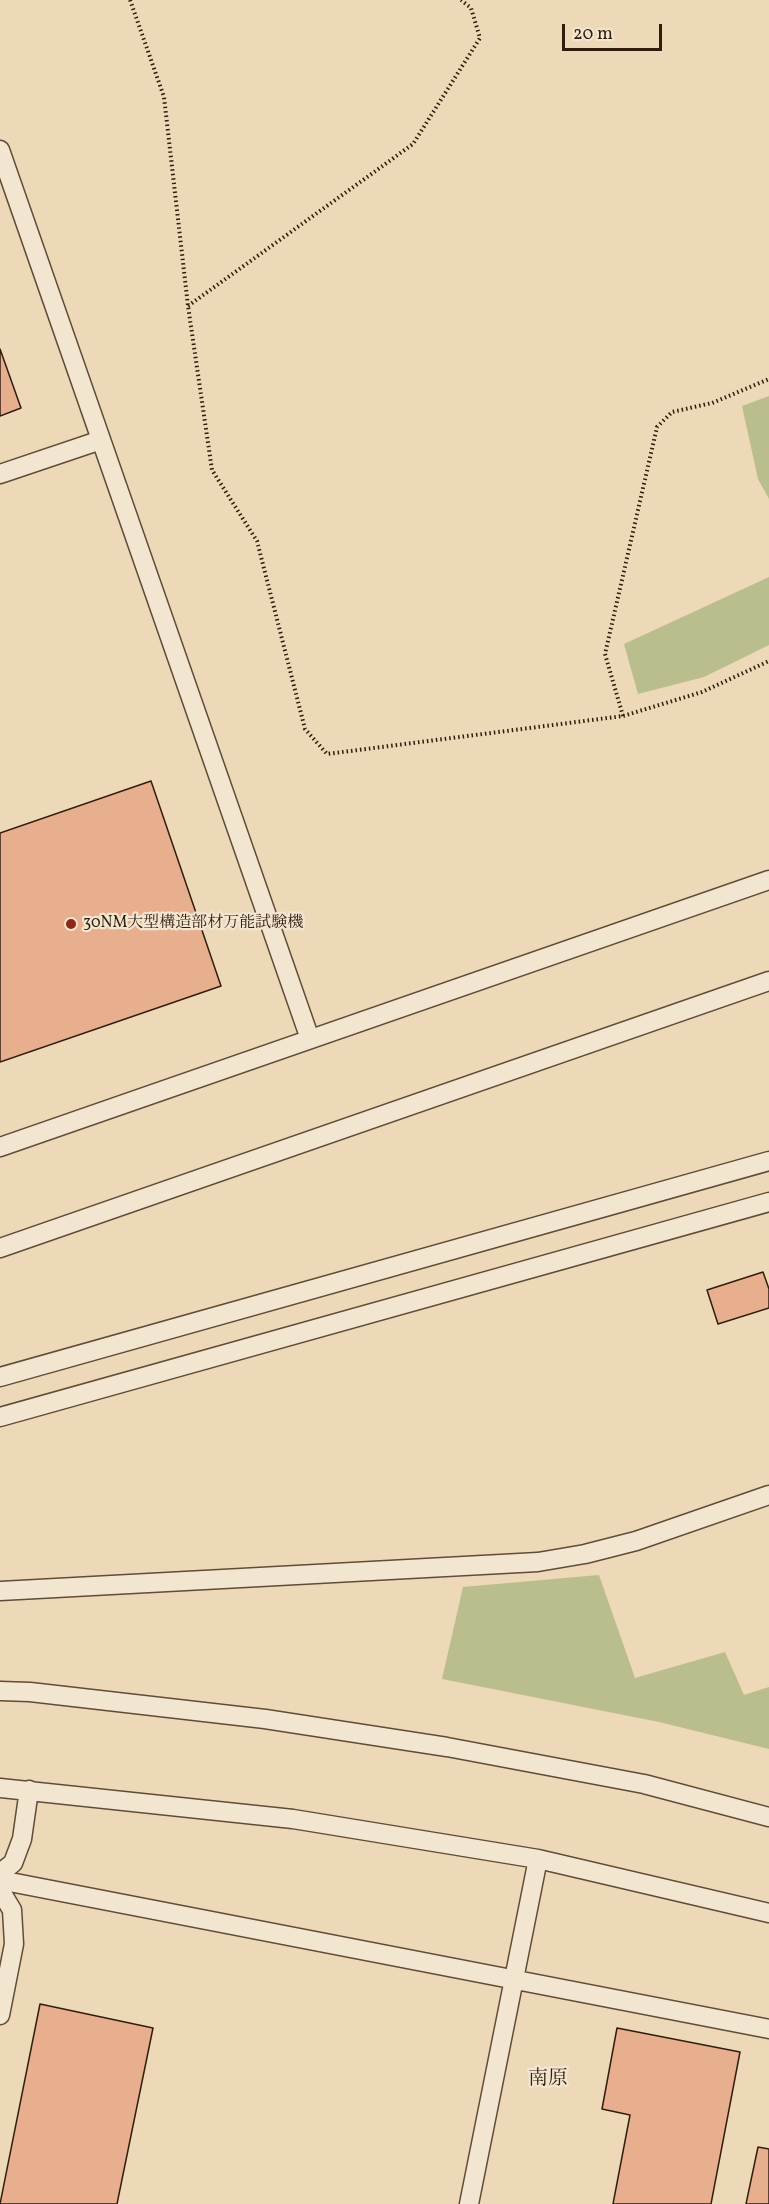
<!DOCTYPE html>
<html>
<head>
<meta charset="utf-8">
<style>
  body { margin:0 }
  #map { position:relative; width:769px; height:2204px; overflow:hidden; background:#edd8b7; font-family:Vollkorn,serif }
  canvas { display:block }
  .scale { position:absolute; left:562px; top:24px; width:100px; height:27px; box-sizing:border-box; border:3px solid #311d0e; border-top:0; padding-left:8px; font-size:18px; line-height:21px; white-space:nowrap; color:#311d0e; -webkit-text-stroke:4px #f3e6d0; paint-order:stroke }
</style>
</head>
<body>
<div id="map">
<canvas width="769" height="2204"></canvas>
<div class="scale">20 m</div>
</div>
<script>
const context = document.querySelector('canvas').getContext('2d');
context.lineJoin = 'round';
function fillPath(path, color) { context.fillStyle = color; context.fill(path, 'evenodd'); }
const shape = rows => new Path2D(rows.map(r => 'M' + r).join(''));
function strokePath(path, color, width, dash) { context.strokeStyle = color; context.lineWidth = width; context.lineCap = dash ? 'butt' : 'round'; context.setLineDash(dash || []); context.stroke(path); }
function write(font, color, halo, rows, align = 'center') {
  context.font = font + ' Vollkorn,"Noto Serif JP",serif'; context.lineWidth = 4.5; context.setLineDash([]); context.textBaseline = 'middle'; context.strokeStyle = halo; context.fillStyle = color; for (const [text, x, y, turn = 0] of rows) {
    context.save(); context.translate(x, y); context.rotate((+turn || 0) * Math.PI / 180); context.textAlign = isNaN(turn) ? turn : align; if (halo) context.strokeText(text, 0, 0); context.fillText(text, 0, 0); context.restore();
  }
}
fillPath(shape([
  [769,396,769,499,758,479,742,406],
  [769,577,769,645,704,677,638,694,624,644],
  [599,1575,635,1678,725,1652,744,1695,769,1687,769,1749,659,1722,442,1679,463,1587]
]), '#babe8d');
const building = shape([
  [0,349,21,408,0,416,0,349],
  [151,781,221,986,0,1062,0,833,151,781],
  [763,1272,769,1289,769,1308,718,1324,707,1290,763,1272],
  [40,2004,153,2028,117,2204,0,2204,40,2004],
  [617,2028,740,2052,711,2204,613,2204,630,2115,602,2109,617,2028],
  [758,2147,769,2149,769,2204,746,2204,758,2147]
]);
fillPath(building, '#e7af8e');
strokePath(building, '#311d0e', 1.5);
const service = shape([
  [0,150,310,1039],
  [0,474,101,440],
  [0,1147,769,880],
  [0,1248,769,981],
  [0,1377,769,1161],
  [0,1417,769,1202],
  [0,1591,538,1562,585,1554,636,1541,769,1495],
  [0,1691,30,1692,265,1719,447,1747,644,1784,769,1817],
  [0,1788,293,1819,538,1859,769,1913],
  [0,1873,13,1863,22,1839,29,1790],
  [0,1880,769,2029],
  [0,1890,12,1910,14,1944,0,2015],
  [469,2204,538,1859]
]);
strokePath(service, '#604c38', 21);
strokePath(shape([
  [130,0,164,97,188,306,212,470,257,541,305,729,327,754,623,716,702,692,769,661],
  [188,306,413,144,480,38,471,8,461,0],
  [623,716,605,654,657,427,672,412,712,403,769,379]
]), '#311d0e', 4, [1.5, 3]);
strokePath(service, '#f3e6d0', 18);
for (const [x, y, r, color] of [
  [71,924,6,"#8f2418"]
]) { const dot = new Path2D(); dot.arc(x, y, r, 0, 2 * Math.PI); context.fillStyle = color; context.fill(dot); strokePath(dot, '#f3e6d0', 2); }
write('16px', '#311d0e', '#f3e6d0', [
  ["30NM大型構造部材万能試験機",83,924]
], 'left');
write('20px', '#311d0e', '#f3e6d0', [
  ["南原",548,2080]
]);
</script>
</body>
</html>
